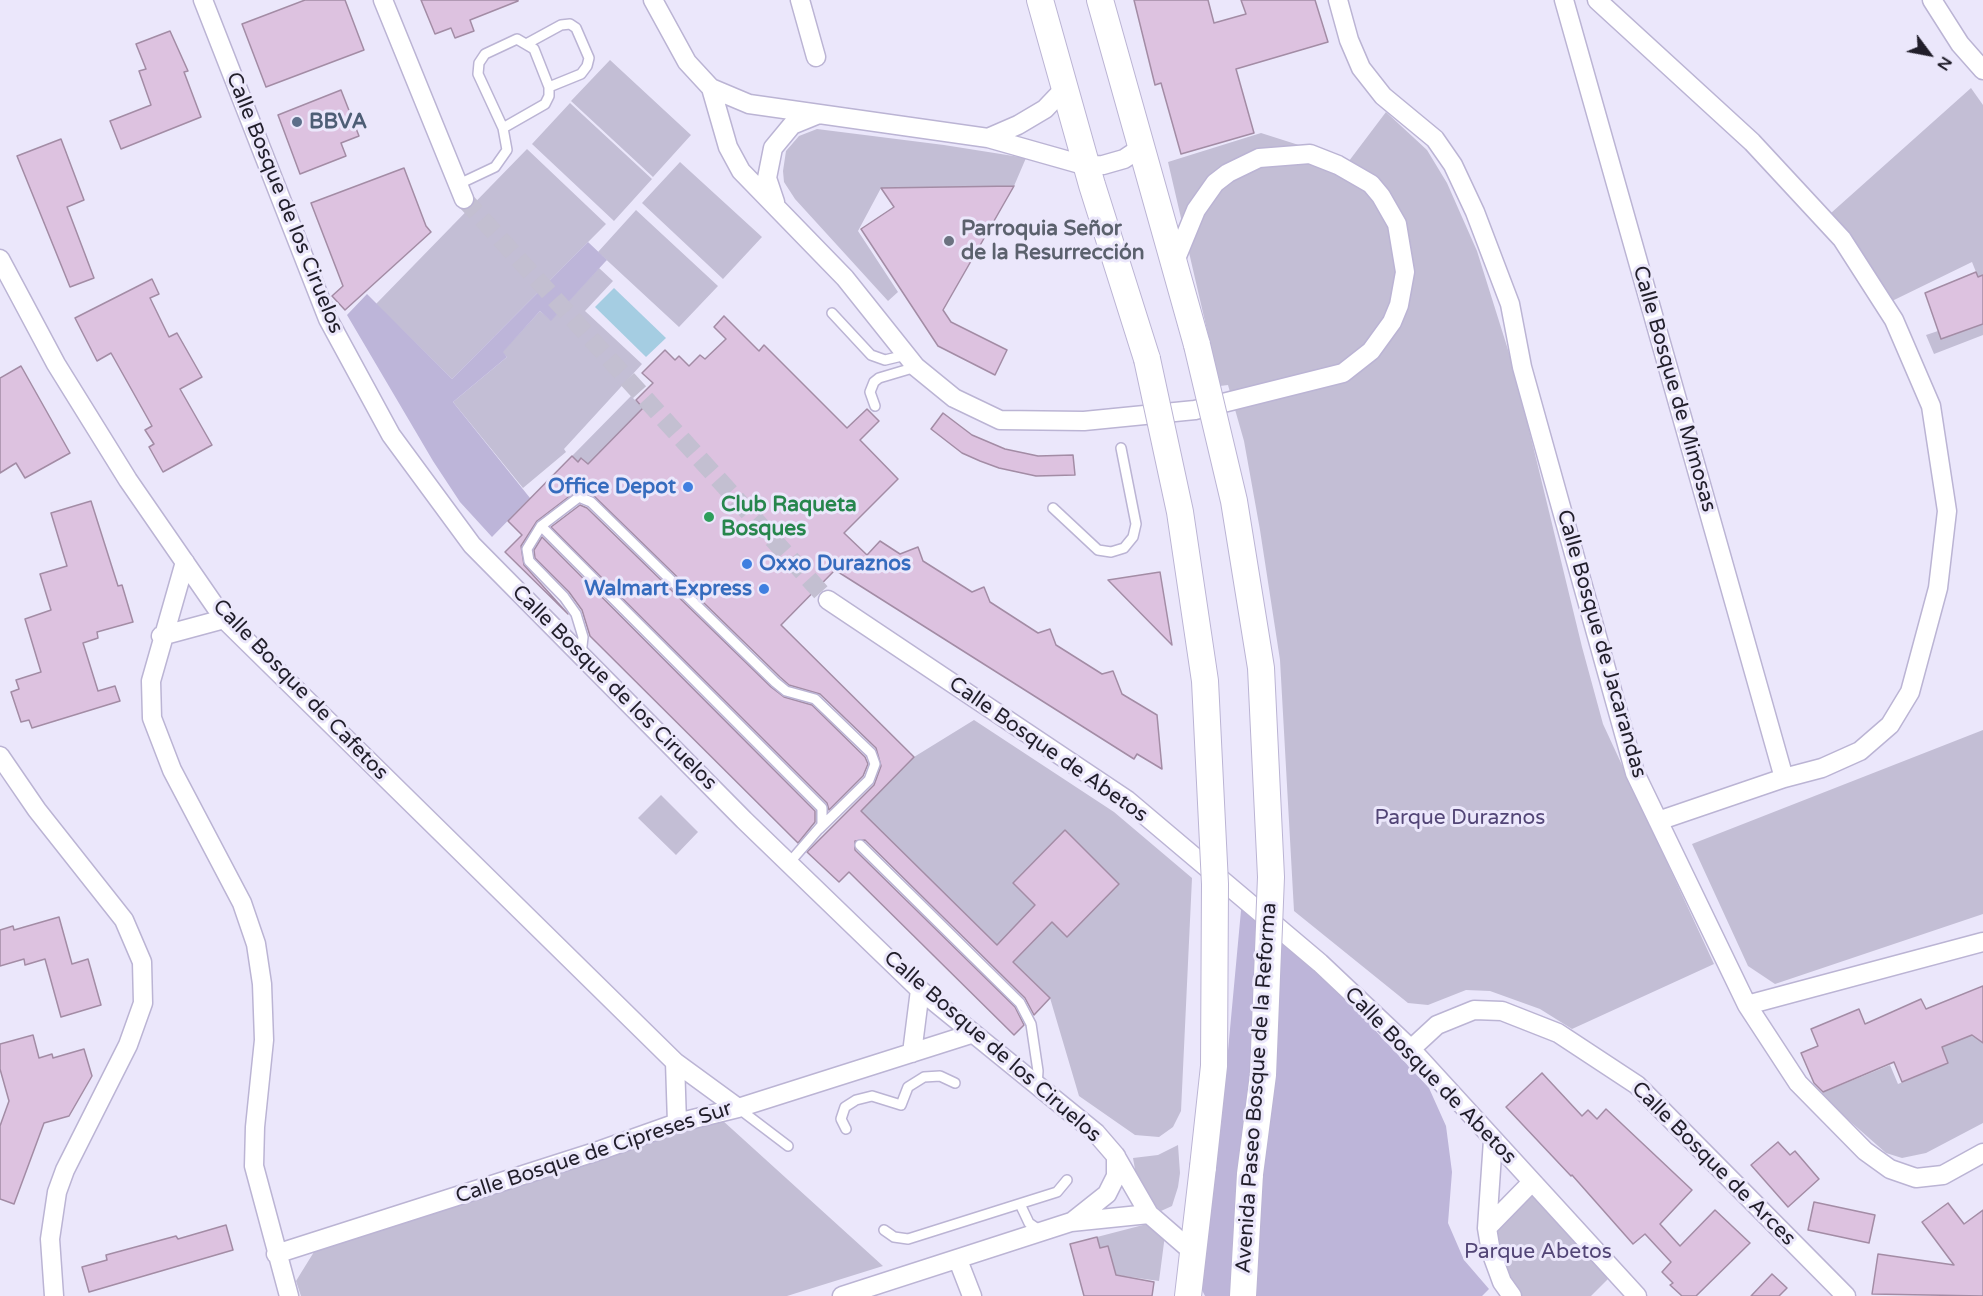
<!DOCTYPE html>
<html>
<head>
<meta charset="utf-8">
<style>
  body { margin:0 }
  #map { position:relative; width:1983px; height:1296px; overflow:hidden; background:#ebe7fb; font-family:"Varela Round",sans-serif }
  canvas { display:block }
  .north { position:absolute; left:1899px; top:24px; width:60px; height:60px; -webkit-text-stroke:4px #ebe7fb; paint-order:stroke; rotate:122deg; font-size:16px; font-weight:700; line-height:24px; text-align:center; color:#211e2a }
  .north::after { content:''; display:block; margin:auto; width:21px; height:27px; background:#211e2a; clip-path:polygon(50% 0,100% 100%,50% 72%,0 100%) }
</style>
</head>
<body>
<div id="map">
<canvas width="1983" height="1296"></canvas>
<div class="north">N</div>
</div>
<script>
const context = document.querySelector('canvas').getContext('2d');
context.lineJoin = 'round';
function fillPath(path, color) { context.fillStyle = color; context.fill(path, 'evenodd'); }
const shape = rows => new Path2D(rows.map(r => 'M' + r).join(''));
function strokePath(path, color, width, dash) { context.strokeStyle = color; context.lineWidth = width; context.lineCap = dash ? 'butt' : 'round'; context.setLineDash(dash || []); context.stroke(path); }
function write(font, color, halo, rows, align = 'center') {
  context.font = font + ' "Varela Round",sans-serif'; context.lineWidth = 6; context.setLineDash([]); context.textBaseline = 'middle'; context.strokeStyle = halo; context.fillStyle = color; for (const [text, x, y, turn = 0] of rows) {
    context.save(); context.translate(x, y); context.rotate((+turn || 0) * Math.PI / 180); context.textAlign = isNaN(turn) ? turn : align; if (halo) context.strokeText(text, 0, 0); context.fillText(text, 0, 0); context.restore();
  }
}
fillPath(shape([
  [610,60,691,135,653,177,571,101],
  [1971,88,1983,105,1983,275,1978,277,1972,262,1892,301,1850,233,1831,213],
  [570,103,652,179,614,221,532,144],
  [1386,112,1427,150,1447,183,1477,251,1515,372,1582,647,1603,724,1714,964,1572,1029,1540,1009,1490,991,1466,990,1428,1005,1408,1003,1294,911,1280,660,1260,530,1244,441,1228,385,1220,386,1168,162,1261,133,1349,161],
  [817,129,944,145,1026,158,1014,186,881,188,858,231,898,292,888,301,795,199,784,182,783,171,786,151,799,136],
  [527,149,606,224,452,379,376,304],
  [680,162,762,237,723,279,642,203],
  [636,210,718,286,679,327,598,252],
  [599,268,613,281,585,311,642,364,564,449,566,452,523,488,453,402,507,357,502,352,540,311,551,320],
  [1983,324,1983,335,1934,354,1926,335,1938,331,1941,338],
  [631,396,643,408,588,464,582,458,578,462,572,456],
  [974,720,1114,812,1192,878,1181,1111,1173,1127,1159,1137,1135,1135,1079,1096,1050,998,861,811,914,757],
  [1983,730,1983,914,1775,984,1748,966,1692,844],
  [661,795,698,832,676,855,638,818],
  [1972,1035,1983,1043,1983,1123,1926,1153,1902,1158,1886,1153,1819,1094,1890,1065,1898,1084,1948,1063,1942,1046],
  [722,1120,883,1266,787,1296,301,1296,296,1281,317,1247],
  [1178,1145,1180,1173,1178,1187,1172,1206,1161,1211,1152,1203,1136,1175,1133,1158,1158,1155],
  [1532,1182,1615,1272,1591,1296,1512,1296,1487,1228],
  [1147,1224,1165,1235,1159,1281,1116,1275,1108,1246,1100,1248,1097,1237]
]), '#c3bed5');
fillPath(shape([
  [588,242,607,260,605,262,551,321,540,311,503,352,507,357,453,402,530,498,492,537,460,502,433,461,347,315,367,294,452,379],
  [1243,889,1429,1088,1446,1126,1452,1172,1448,1223,1464,1260,1489,1289,1482,1296,1205,1296,1202,1290,1221,1126]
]), '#bdb5d9');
fillPath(shape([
  [614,288,666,338,646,357,595,307]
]), '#a5cde2');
const building = shape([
  [305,0,345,0,364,50,266,87,242,24,305,0],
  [421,0,518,0,518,1,470,20,474,31,455,38,451,28,435,34,421,0],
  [1134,0,1208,0,1214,23,1246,14,1241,0,1315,0,1328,42,1236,69,1254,133,1181,154,1161,83,1155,85,1134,0],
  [170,31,188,71,184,72,201,117,121,149,110,121,151,105,139,71,146,69,136,44,170,31],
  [341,90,359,136,341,143,346,156,300,174,278,115,341,90],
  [61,139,84,200,67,207,94,278,70,287,17,156,61,139],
  [404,168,426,226,431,232,345,310,332,296,343,286,311,203,404,168],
  [1014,186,943,310,951,322,1007,350,995,375,938,346,861,229,894,207,881,188,1014,186],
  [1976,272,1978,277,1983,275,1983,324,1941,339,1925,293,1976,272],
  [152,279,159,294,150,298,169,337,177,333,202,377,180,389,212,445,163,472,149,447,154,444,145,430,152,426,111,353,97,361,75,318,152,279],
  [724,316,759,351,764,345,847,428,867,409,879,421,860,440,898,479,844,533,867,555,880,541,900,554,918,547,923,561,972,592,984,587,990,602,1038,633,1050,629,1056,645,1102,674,1113,671,1122,694,1157,715,1162,769,1137,754,1134,759,835,570,781,625,914,757,861,811,997,945,1035,905,1013,883,1065,830,1119,884,1067,937,1052,922,1013,962,1050,998,1034,1015,1025,998,865,840,855,841,855,850,1015,1007,1024,1025,1014,1035,849,872,839,882,807,852,874,785,881,766,876,748,820,694,789,685,780,677,594,496,581,491,575,492,537,521,521,546,524,565,568,614,505,552,522,535,508,521,572,456,578,462,581,458,588,464,643,408,636,400,653,383,642,373,665,350,675,360,679,356,689,366,700,355,705,359,726,339,714,327,724,316],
  [21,366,70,453,25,478,16,463,0,473,0,378,21,366],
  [943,413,972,435,1005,449,1038,456,1073,455,1075,475,1036,476,999,468,980,461,962,453,931,429,943,413],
  [91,501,118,586,122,585,133,622,97,632,98,638,83,643,98,691,115,686,120,701,32,728,29,720,21,722,11,692,19,689,16,680,41,672,25,619,51,610,40,574,67,566,51,513,91,501],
  [580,505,587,508,771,687,784,697,812,705,865,757,868,764,863,776,829,810,827,803,551,527,580,505],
  [542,537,815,811,815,822,798,843,590,636,582,610,569,592,535,558,534,550,542,537],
  [1160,572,1172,645,1108,580,1160,572],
  [59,917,72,964,88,959,101,1005,61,1017,45,959,25,965,24,959,0,966,0,930,13,926,14,930,59,917],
  [1983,986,1983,1043,1972,1035,1942,1047,1948,1063,1902,1082,1894,1062,1823,1092,1814,1083,1801,1053,1818,1046,1811,1029,1859,1009,1865,1024,1921,999,1926,1009,1983,986],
  [33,1035,39,1058,52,1054,53,1058,84,1049,92,1076,69,1116,44,1123,14,1204,0,1199,0,1126,9,1101,0,1069,0,1044,33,1035],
  [1542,1073,1582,1116,1588,1110,1597,1119,1606,1109,1692,1190,1660,1224,1680,1246,1715,1210,1750,1243,1696,1296,1682,1296,1670,1285,1673,1283,1662,1272,1671,1262,1645,1234,1633,1244,1572,1175,1571,1176,1506,1107,1542,1073],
  [1778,1142,1790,1155,1795,1151,1819,1179,1788,1207,1751,1165,1778,1142],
  [1814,1202,1875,1215,1869,1243,1808,1230,1814,1202],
  [1948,1203,1964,1224,1983,1210,1983,1296,1872,1294,1878,1254,1954,1265,1922,1222,1948,1203],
  [226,1225,233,1250,89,1292,82,1267,107,1260,106,1255,176,1236,178,1239,226,1225],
  [1097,1237,1100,1248,1108,1246,1116,1275,1154,1282,1152,1296,1084,1296,1070,1244,1097,1237],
  [1772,1274,1787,1288,1779,1296,1751,1296,1772,1274]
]);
fillPath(building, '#ddc2e0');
strokePath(building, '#a38ca5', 1.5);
strokePath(shape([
  [464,199,828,600]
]), '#c3bfd1', 18, [18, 9]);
const service = shape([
  [528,43,561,25,570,24,576,28,589,58,587,66,581,74,549,87],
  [459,184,495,167,507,150,503,128,478,74,479,63,485,54,517,39,534,49,549,87,549,96,545,104,503,128],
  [832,313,871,355,885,360,906,355],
  [875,406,870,392,874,382,879,378,916,367],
  [1053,508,1098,550,1111,552,1124,548,1133,537,1136,524,1121,448],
  [541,526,822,808,822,825,789,863],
  [581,655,583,637,576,614,564,597,529,561,527,549,541,526,579,497,591,502,775,682,786,691,815,699,871,753,875,764,869,780,819,829],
  [860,845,1020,1003,1031,1024,1038,1071,1037,1086],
  [738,1108,788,1146],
  [846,1129,841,1119,845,1107,856,1100,872,1096,901,1105,908,1087,924,1077,940,1076,955,1083],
  [1020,1204,1029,1223,1042,1232],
  [884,1230,894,1237,908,1239,1057,1192,1067,1180]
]);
const minor = shape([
  [203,0,328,319,391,435,472,545,744,820,920,990,1096,1133,1115,1155,1149,1214,1194,1253],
  [383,0,464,199],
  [653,0,687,62,711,88,728,147,741,171,845,278,916,367,954,398,1000,420,1084,421,1195,410,1343,373,1371,351,1392,322,1399,305,1405,272,1397,224,1381,196,1371,184,1338,165,1310,154,1259,158,1228,173,1215,183,1196,210,1175,261],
  [800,0,816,57],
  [1338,0,1349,40,1361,68,1383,96,1435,139,1453,165,1475,212,1510,304,1522,367,1635,773,1747,1005,1798,1083,1865,1151,1890,1169,1916,1178,1943,1175,1983,1153],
  [1564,0,1784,778],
  [1597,0,1752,142,1842,239,1894,320,1931,406,1947,511,1938,588,1910,692,1890,725,1860,751,1822,768,1784,778,1658,821],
  [1932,0,1960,44,1983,70],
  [711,88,749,104,988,138,1087,166,1103,165,1124,159,1142,147],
  [988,138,1018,125,1045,109,1065,88],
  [775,202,767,178,773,148,792,125,819,114],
  [0,259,56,364,128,480,224,619,675,1062,738,1108],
  [185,562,151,681,152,718,172,770,242,903,256,944,262,984,264,1040,255,1127,254,1166,289,1296],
  [828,600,1127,800,1320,963,1411,1049,1637,1296],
  [161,636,224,619],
  [0,756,37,810,124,920,142,962,143,1003,128,1045,65,1170,57,1192,50,1239,54,1296],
  [1747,1005,1983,942],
  [1411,1049,1437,1025,1474,1010,1502,1011,1558,1033,1637,1085,1846,1296],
  [912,1053,920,990],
  [675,1062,677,1123],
  [1073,1221,1107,1194,1116,1176,1116,1156],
  [1487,1228,1493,1140],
  [276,1254,601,1150,677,1123,738,1108,971,1034],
  [958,1260,972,1296],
  [842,1296,1071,1222,1149,1214],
  [1512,1296,1502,1282,1491,1252,1487,1228,1532,1182]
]);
const secondary = shape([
  [1040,0,1092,185,1147,359],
  [1100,0,1197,345],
  [1188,1296,1203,1167],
  [1243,1296,1250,1174]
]);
strokePath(service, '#bbb4d4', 12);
strokePath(minor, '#bbb4d4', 21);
strokePath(secondary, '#bbb4d4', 28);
strokePath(service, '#fff', 9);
strokePath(minor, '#fff', 18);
strokePath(secondary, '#fff', 26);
const secondaryBridge = shape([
  [1197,345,1234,501,1261,668,1271,877,1263,1075,1250,1174],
  [1147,359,1180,512,1205,681,1215,884,1214,1066,1203,1167]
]);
strokePath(secondaryBridge, '#bbb4d4', 28, []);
strokePath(secondaryBridge, '#fff', 26);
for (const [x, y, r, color] of [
  [297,122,6,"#5c6f8a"],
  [949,241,6,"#6b7280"],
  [688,487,6,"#3f7fe0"],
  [709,517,6,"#2e9e5b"],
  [747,564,6,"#3f7fe0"],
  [764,589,6,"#3f7fe0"]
]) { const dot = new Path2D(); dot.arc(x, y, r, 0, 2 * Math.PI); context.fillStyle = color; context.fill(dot); strokePath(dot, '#ebe7fb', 2); }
write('bold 21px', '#4e5e75', '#ebe7fb', [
  ["BBVA",309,122]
], 'left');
write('21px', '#211e2a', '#ebe7fb', [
  ["Calle Bosque de los Ciruelos",284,203,68],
  ["Calle Bosque de Mimosas",1674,389,74],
  ["Calle Bosque de Jacarandas",1601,644,74],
  ["Calle Bosque de los Ciruelos",614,688,45],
  ["Calle Bosque de Cafetos",300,690,46],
  ["Calle Bosque de Abetos",1048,750,35],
  ["Calle Bosque de los Ciruelos",992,1047,41],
  ["Calle Bosque de Abetos",1430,1076,46],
  ["Avenida Paseo Bosque de la Reforma",1257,1088,-86],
  ["Calle Bosque de Cipreses Sur",594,1153,-18],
  ["Calle Bosque de Arces",1713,1164,45]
]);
write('bold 21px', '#5b616d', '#ebe7fb', [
  ["Parroquia Señor",961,229],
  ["de la Resurrección",961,253]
], 'left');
write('bold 21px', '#366cbe', '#ebe7fb', [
  ["Office Depot",676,487],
  ["Oxxo Duraznos",759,564,"left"],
  ["Walmart Express",752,589]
], 'right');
write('bold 21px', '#27864d', '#ebe7fb', [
  ["Club Raqueta",721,505],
  ["Bosques",721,529]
], 'left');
write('21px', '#524576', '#ebe7fb', [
  ["Parque Duraznos",1460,818],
  ["Parque Abetos",1538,1252]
]);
</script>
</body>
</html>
